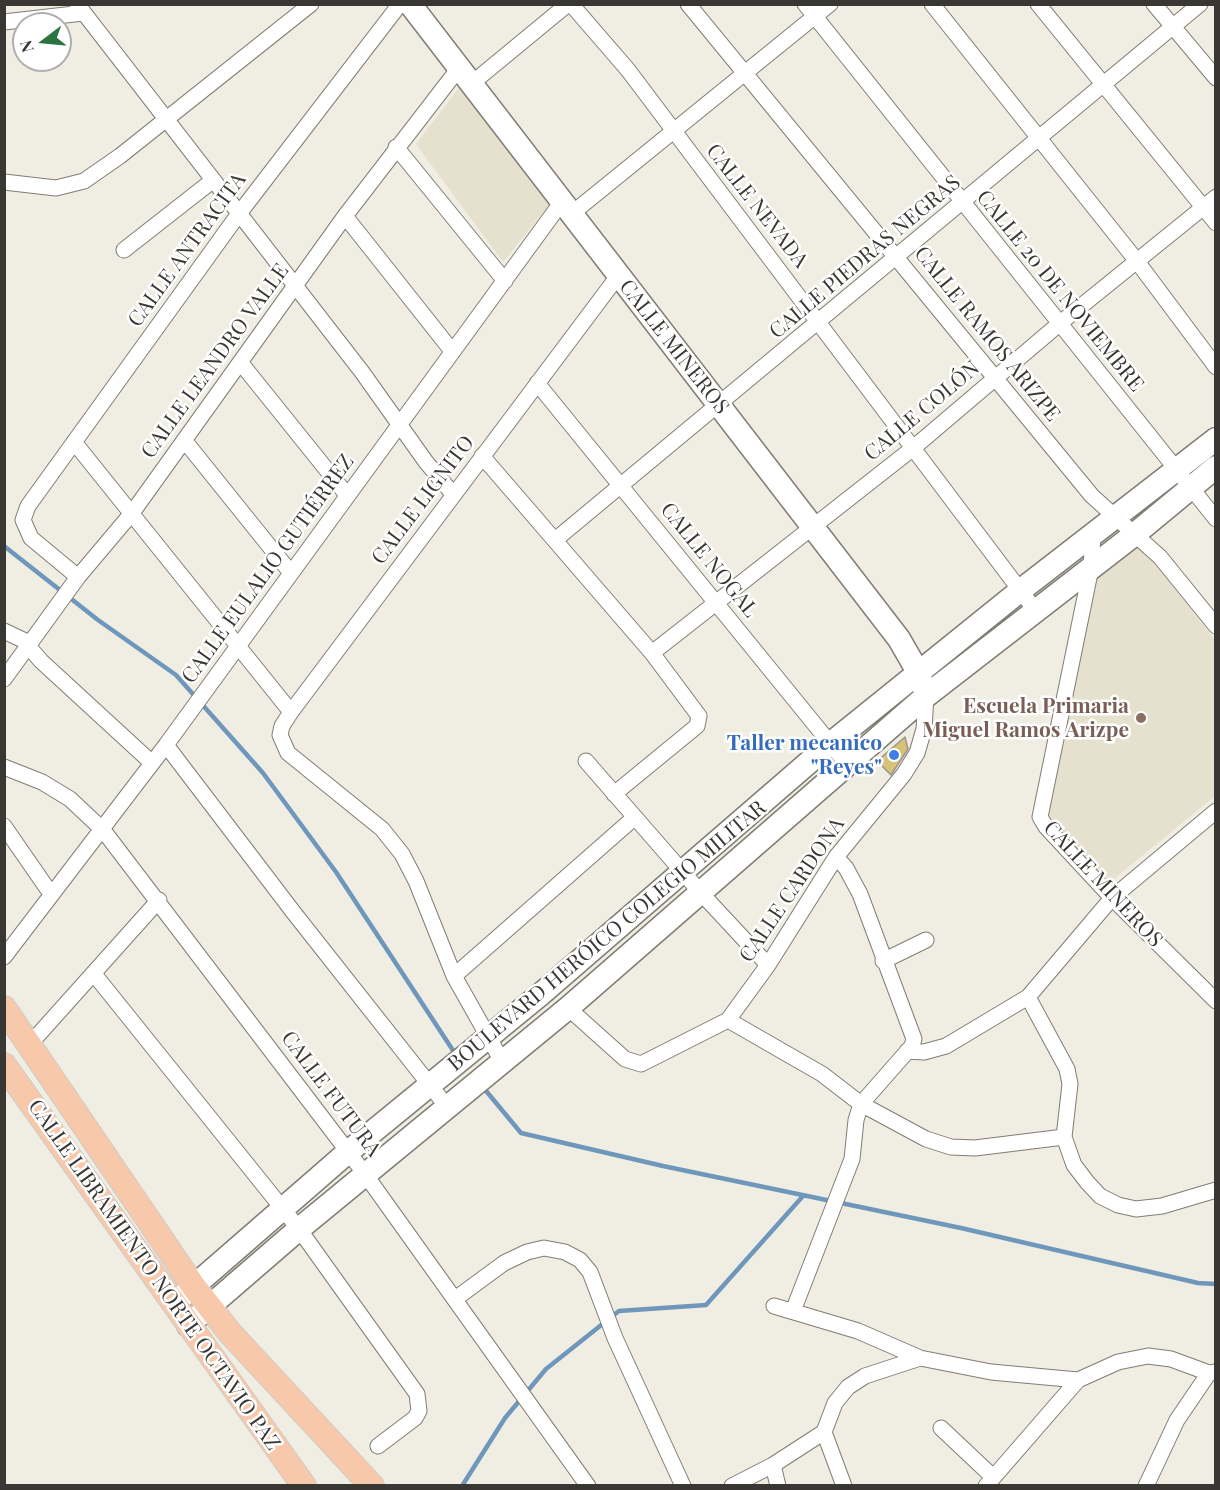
<!DOCTYPE html>
<html>
<head>
<meta charset="utf-8">
<style>
  body { margin:0 }
  #map { position:relative; width:1220px; height:1490px; overflow:hidden; background:#f0ede3; font-family:"Playfair Display",serif }
  canvas { display:block }
  .frame { position:absolute; inset:0; border:6px solid #383733; pointer-events:none }
  .north { position:absolute; left:12px; top:12px; width:60px; height:60px; box-sizing:border-box; background:#fff; border:2px solid #afafad; border-radius:50%; rotate:254deg; font-size:16px; font-weight:700; line-height:24px; text-align:center; color:#383733 }
  .north::after { content:''; display:block; margin:auto; width:21px; height:27px; background:#2a7442; clip-path:polygon(50% 0,100% 100%,50% 72%,0 100%) }
</style>
</head>
<body>
<div id="map">
<canvas width="1220" height="1490"></canvas>
<div class="frame"></div>
<div class="north">N</div>
</div>
<script>
const context = document.querySelector('canvas').getContext('2d');
context.lineJoin = 'round';
function fillPath(path, color) { context.fillStyle = color; context.fill(path, 'evenodd'); }
const shape = rows => new Path2D(rows.map(r => 'M' + r).join(''));
function strokePath(path, color, width, dash) { context.strokeStyle = color; context.lineWidth = width; context.lineCap = dash ? 'butt' : 'round'; context.setLineDash(dash || []); context.stroke(path); }
function write(font, color, halo, rows, align = 'center') {
  context.font = font + ' "Playfair Display",serif'; context.lineWidth = 5; context.setLineDash([]); context.textBaseline = 'middle'; context.strokeStyle = halo; context.fillStyle = color; for (const [text, x, y, turn = 0] of rows) {
    context.save(); context.translate(x, y); context.rotate((+turn || 0) * Math.PI / 180); context.textAlign = isNaN(turn) ? turn : align; if (halo) context.strokeText(text, 0, 0); context.fillText(text, 0, 0); context.restore();
  }
}
fillPath(shape([
  [461,85,550,204,503,262,416,144],
  [1140,544,1215,640,1215,796,1109,883,1045,816,1096,578]
]), '#e6e0cf');
strokePath(shape([
  [4,546,98,620,176,675,263,773,336,872,456,1055],
  [482,1086,521,1133,663,1166,961,1228,1198,1283,1216,1284],
  [611,1317,619,1311,706,1305,803,1196],
  [462,1486,505,1418,546,1369,605,1322]
]), '#6f97bc', 4.5);
const building = shape([
  [905,737,908,749,891,775,877,761,905,737]
]);
fillPath(building, '#d8c277');
strokePath(building, '#99978d', 1.5);
const street = shape([
  [77,4,362,372,426,462,453,494],
  [571,4,628,70,1035,610],
  [688,4,1092,496,1160,557,1216,626],
  [805,4,1216,519],
  [932,4,1136,260,1216,367],
  [1038,4,1216,223],
  [1154,4,1216,78],
  [4,22,83,13],
  [471,84,568,4],
  [396,147,505,281],
  [4,182,56,188,84,181,120,156,311,4],
  [570,215,830,4],
  [345,216,452,351],
  [124,250,212,181],
  [240,362,347,495],
  [537,383,847,764],
  [184,440,291,573],
  [74,442,291,712],
  [482,456,652,653,699,716,697,726,614,794],
  [1093,535,1091,568,1040,817,1046,827,1112,898,1216,1001],
  [555,540,1200,4],
  [78,577,31,538,23,520,28,506,238,215,400,4],
  [4,631,23,640,41,661,152,763],
  [652,653,912,449,1059,324,1216,197],
  [4,679,78,577,132,513,345,216,459,68],
  [166,745,294,913,448,1108],
  [586,761,701,893,768,965],
  [4,767,42,782,70,799,103,830,365,1174,588,1486],
  [4,826,51,894],
  [4,957,166,745,561,203],
  [883,961,926,940],
  [94,974,299,1229,417,1394,419,1411,415,1418,378,1446],
  [454,976,635,817],
  [1028,997,1067,1069,1070,1084,1064,1137,1074,1165,1087,1182,1100,1196,1118,1205,1136,1209,1162,1206,1216,1190],
  [568,1008,625,1059,641,1064,728,1020,768,965,836,857,904,774,917,753,924,729,926,696],
  [728,1020,822,1074,861,1104,926,1139,951,1147,975,1148,1064,1137],
  [30,1044,159,900],
  [907,1051,924,1052,946,1046,1028,997,1112,898,1216,811],
  [503,1063,454,976,416,881,402,854,382,829,288,753,280,735,282,726,291,712,618,276],
  [455,1299,504,1263,527,1252,544,1248,565,1252,580,1260,590,1272,615,1338,683,1486],
  [774,1306,858,1331,920,1358,991,1372,1078,1380,1118,1362,1148,1356,1171,1359,1209,1373,1216,1372],
  [793,1311,852,1159,856,1120,861,1104,912,1046,914,1039,860,894,846,868,836,857],
  [941,1428,993,1477],
  [773,1465,778,1486],
  [732,1486,773,1465,824,1432],
  [844,1486,824,1432,835,1403,848,1387,865,1376,920,1358],
  [986,1486,1078,1380],
  [1146,1486,1177,1420,1209,1373]
]);
const secondary = shape([
  [410,4,899,639,918,672,923,686],
  [179,1299,348,1152,541,994,830,744,1021,590,1216,439],
  [188,1325,299,1229,568,1008,926,696,1135,534,1216,467]
]);
const primary = shape([
  [4,1008,194,1287,230,1333,372,1486],
  [4,1065,304,1486]
]);
strokePath(street, '#807d74', 17);
strokePath(secondary, '#807d74', 25);
strokePath(primary, '#cbcbca', 26);
strokePath(street, '#fff', 15);
strokePath(secondary, '#fff', 22);
strokePath(primary, '#f8c8aa', 24);
for (const [x, y, r, color] of [
  [1141,718,6,"#8d6e63"],
  [894,755,6,"#3f7fe0"]
]) { const dot = new Path2D(); dot.arc(x, y, r, 0, 2 * Math.PI); context.fillStyle = color; context.fill(dot); strokePath(dot, '#fff', 2); }
write('21px', '#383733', '#fff', [
  ["CALLE NEVADA",757,206,52],
  ["CALLE ANTRACITA",187,250,-54],
  ["CALLE PIEDRAS NEGRAS",865,257,-40],
  ["CALLE 20 DE NOVIEMBRE",1060,291,51],
  ["CALLE RAMOS ARIZPE",987,334,51],
  ["CALLE MINEROS",674,347,52],
  ["CALLE LEANDRO VALLE",215,361,-54],
  ["CALLE COLÓN",922,411,-40],
  ["CALLE LIGNITO",423,500,-53],
  ["CALLE NOGAL",709,560,51],
  ["CALLE EULALIO GUTIÉRREZ",268,569,-54],
  ["CALLE MINEROS",1103,884,47],
  ["CALLE CARDONA",792,890,-56],
  ["BOULEVARD HERÓICO COLEGIO MILITAR",607,936,-40],
  ["CALLE FUTURA",331,1094,53],
  ["CALLE LIBRAMIENTO NORTE OCTAVIO PAZ",154,1275,55]
]);
write('bold 21px', '#785e54', '#fff', [
  ["Escuela Primaria",1129,706],
  ["Miguel Ramos Arizpe",1129,730]
], 'right');
write('bold 21px', '#366cbe', '#fff', [
  ["Taller mecanico",882,743],
  ["\"Reyes\"",882,767]
], 'right');
</script>
</body>
</html>
